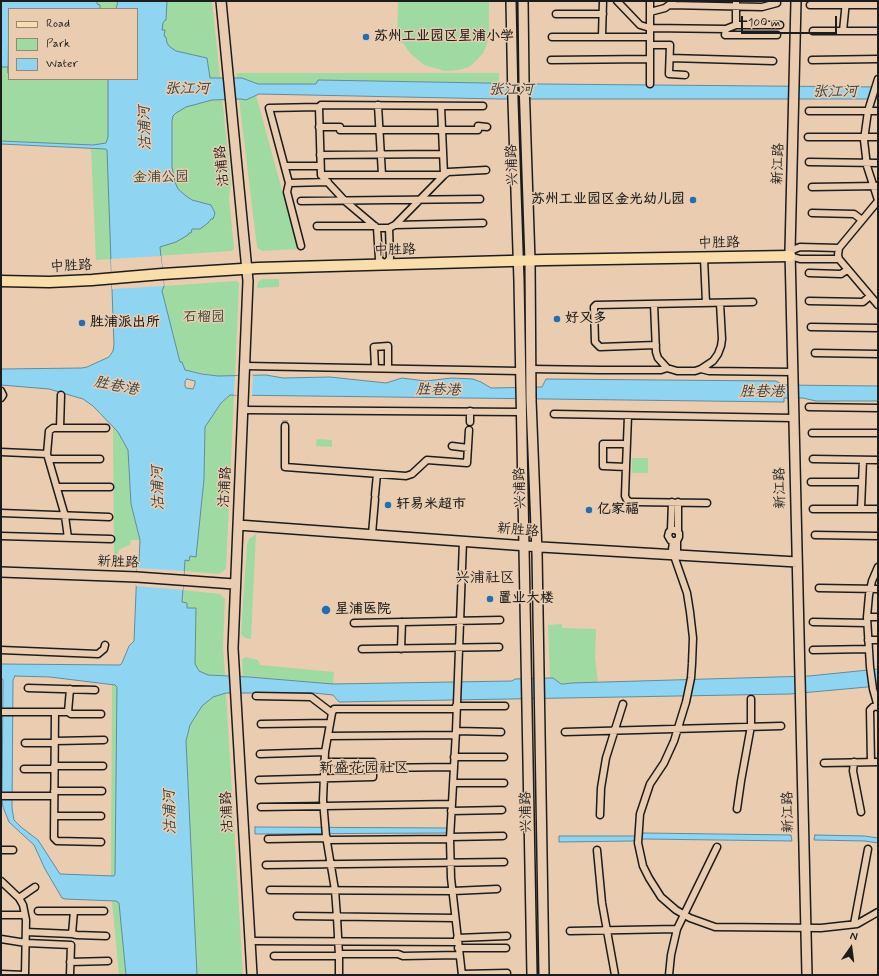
<!DOCTYPE html>
<html>
<head>
<meta charset="utf-8">
<style>
  body { margin:0 }
  #map { position:relative; width:879px; height:976px; overflow:hidden; background:#eacdb1; font-family:Mynerve,sans-serif }
  canvas { display:block }
  .frame { position:absolute; inset:0; border:2px solid #1c1c1c; pointer-events:none }
  .legend { position:absolute; left:8px; top:8px; width:130px; height:72px; box-sizing:border-box; background:#eacdb1; border:1px solid #988675; margin:0; padding:5px 7px; list-style:none; font-size:12px; color:#1c1c1c }
  .legend li { display:flex; align-items:center; gap:8px; height:20px }
  .legend b { width:20px; border:1px solid #988675 }
  .north { position:absolute; left:831px; top:928px; width:40px; height:40px; -webkit-text-stroke:3px #eacdb1; paint-order:stroke; rotate:14deg; font-size:11px; font-weight:700; line-height:16px; text-align:center; color:#1c1c1c }
  .north::after { content:''; display:block; margin:auto; width:14px; height:18px; background:#1c1c1c; clip-path:polygon(50% 0,100% 100%,50% 72%,0 100%) }
  .scale { position:absolute; left:741px; top:16px; width:96px; height:18px; box-sizing:border-box; border:2px solid #1c1c1c; border-top:0; padding-left:5px; font-size:12px; line-height:14px; white-space:nowrap; color:#1c1c1c; -webkit-text-stroke:3px #eacdb1; paint-order:stroke }
</style>
</head>
<body>
<div id="map">
<canvas width="879" height="976"></canvas>
<div class="frame"></div>
<ul class="legend">
<li><b style="height:5px;background:#f9deab"></b>Road</li>
<li><b style="height:11px;background:#9edaa1"></b>Park</li>
<li><b style="height:11px;background:#8fd5f1"></b>Water</li>
</ul>
<div class="north">N</div>
<div class="scale">100 m</div>
</div>
<script>
const context = document.querySelector('canvas').getContext('2d');
context.lineJoin = 'round';
function fillPath(path, color) { context.fillStyle = color; context.fill(path, 'evenodd'); }
const shape = rows => new Path2D(rows.map(r => 'M' + r).join(''));
function strokePath(path, color, width, dash) { context.strokeStyle = color; context.lineWidth = width; context.lineCap = dash ? 'butt' : 'round'; context.setLineDash(dash || []); context.stroke(path); }
function write(font, color, halo, rows, align = 'center') {
  context.font = font + ' Mynerve,"LXGW WenKai TC",sans-serif'; context.lineWidth = 3; context.setLineDash([]); context.textBaseline = 'middle'; context.strokeStyle = halo; context.fillStyle = color; for (const [text, x, y, turn = 0] of rows) {
    context.save(); context.translate(x, y); context.rotate((+turn || 0) * Math.PI / 180); context.textAlign = isNaN(turn) ? turn : align; if (halo) context.strokeText(text, 0, 0); context.fillText(text, 0, 0); context.restore();
  }
}
fillPath(shape([
  [1,1,212,1,231,183,229,198,234,248,233,250,231,251,96,260,91,148,1,144],
  [9,9,137,9,137,79,9,79],
  [398,1,489,1,489,34,487,44,483,53,476,61,469,67,459,70,445,71,424,65,410,53,403,43,397,42],
  [236,73,499,73,499,83,318,80,316,84,258,84,242,78,237,78],
  [256,95,298,249,262,251,257,247,239,99,246,100],
  [262,279,279,279,279,287,257,288,258,282],
  [237,281,239,283,235,376,218,376,185,370,182,362,180,362,162,291,164,286],
  [230,395,234,395,226,569,219,574,184,571,185,560,190,556,196,557,204,479,205,427,221,403],
  [113,428,118,432,128,450,131,504,140,540,131,540,130,545,124,547,119,550,117,555,114,555],
  [317,439,332,440,332,447,316,446],
  [632,458,648,458,648,473,632,473],
  [256,534,251,639,245,638,241,634,247,544,249,539],
  [183,590,220,594,225,599,223,646,225,676,208,675,203,674,196,668,195,664,196,608,186,608,182,602],
  [562,624,562,628,596,629,595,658,598,682,571,683,564,684,561,684,553,678,550,678,548,625],
  [245,657,258,660,260,665,334,672,333,684,243,676,242,660],
  [112,685,115,685,117,689,115,874,114,876,111,875],
  [226,693,243,975,197,975,186,741,190,725,202,706,213,697],
  [112,901,116,901,119,903,126,975,119,975]
]), '#9edaa1');
const water = shape([
  [1,1,97,1,97,4,100,5,100,9,9,9,8,73,8,67,1,67,1,1],
  [118,1,167,1,166,20,165,20,163,23,162,30,165,30,164,36,166,37,167,43,170,47,176,51,207,58,210,78,242,78,258,84,316,84,318,80,542,84,878,87,878,99,500,99,259,94,246,100,241,99,212,100,186,107,176,113,173,116,172,121,172,167,175,182,178,189,186,196,192,200,211,205,215,213,213,219,211,219,208,223,200,229,192,229,191,233,189,233,188,235,176,242,160,247,164,286,162,291,180,362,182,362,185,370,202,374,218,376,266,375,283,378,330,377,386,383,402,378,425,381,452,378,473,379,481,382,491,388,542,387,546,379,776,381,783,385,878,386,878,401,816,401,803,398,784,398,784,402,230,395,221,403,205,427,204,479,196,557,190,556,189,561,185,560,182,602,187,603,187,608,196,608,195,664,199,671,208,675,249,677,333,684,512,681,515,679,550,678,553,678,561,684,564,684,571,683,809,676,878,669,878,686,790,694,339,702,333,695,314,693,226,693,213,697,202,706,190,725,186,741,197,975,126,975,119,903,116,901,65,899,62,898,45,869,34,845,9,822,3,807,2,800,3,680,1,677,1,664,120,665,122,663,129,646,134,641,137,568,139,562,140,540,131,504,128,450,118,432,93,406,83,399,49,389,1,385,1,369,2,369,82,368,87,367,109,357,113,351,114,345,107,150,105,149,1,144,1,141,93,145,106,143,108,137,108,79,137,79,137,9,116,9,118,1],
  [187,379,195,381,195,384,193,389,186,388,185,386,185,381,187,379],
  [15,676,50,677,115,685,117,687,115,874,114,876,60,874,38,840,21,827,14,820,12,808,13,680,15,676],
  [255,827,447,828,446,833,255,834,255,827],
  [644,833,791,835,792,841,644,839,632,841,559,842,559,836,634,836,644,833],
  [815,835,865,836,878,838,878,843,865,841,814,840,815,835]
]);
fillPath(water, '#8fd5f1');
strokePath(water, '#618b9c', 1);
fillPath(shape([
  [161,256,164,286,112,289,111,259],
  [253,375,252,396,234,395,235,376],
  [137,568,184,571,183,590,136,586]
]), '#eacdb1');
strokePath(shape([
  [285,426,285,418]
]), '#c1aa93', 6, [6, 3]);
const street = shape([
  [617,1,640,25,650,28,726,29,736,25,780,25],
  [670,5,762,7,777,3],
  [810,5,878,5],
  [650,12,665,8,673,2],
  [556,14,603,14],
  [736,25,736,1],
  [726,29,725,35,777,35],
  [813,31,878,31],
  [843,31,846,1],
  [602,36,603,1],
  [552,37,650,37],
  [650,45,670,45,669,74,685,75],
  [670,58,773,61],
  [551,60,650,59],
  [812,60,878,59],
  [878,79,868,111,864,140,867,166,878,200],
  [650,84,650,1],
  [378,105,382,175],
  [319,107,321,175,345,201,377,228,389,228,395,225,444,175,441,106],
  [809,111,878,111],
  [319,127,340,127,340,130,478,130,478,126,487,127],
  [808,137,878,137],
  [320,155,443,154],
  [809,162,878,163],
  [285,166,320,166],
  [321,175,444,175,448,172,486,170],
  [289,183,328,182],
  [812,187,878,186],
  [301,201,480,199],
  [878,201,839,248,838,255,839,259,878,305],
  [812,213,854,214,862,220],
  [395,225,483,223],
  [317,226,375,226],
  [377,228,379,259,385,265,390,258,389,228],
  [301,246,287,192,289,183,269,108,319,107,321,105,483,106],
  [790,251,800,247,839,248],
  [790,256,800,259,839,259],
  [704,258,706,303],
  [809,273,841,274,847,270],
  [809,301,863,302,870,296],
  [654,304,656,352,658,358,667,368,677,371,695,371,701,369,713,361,718,354,721,346,722,339,720,303],
  [811,327,878,328],
  [656,345,600,347,595,342,594,307,596,305,753,302],
  [815,353,878,354],
  [245,366,520,371],
  [375,368,374,347,388,346,388,367],
  [531,369,600,370,661,370,667,368],
  [701,369,709,371,793,372],
  [1,391,3,395,1,398],
  [809,407,878,408],
  [243,410,521,412],
  [554,414,793,418],
  [628,416,626,467,625,496,627,500,630,502,635,502,707,503],
  [470,422,470,411],
  [285,426,285,467,406,476,412,474,427,460,467,463,469,430],
  [60,428,61,395],
  [812,433,878,433],
  [452,446,468,448],
  [1,452,47,454],
  [49,459,100,459],
  [813,459,878,460],
  [626,467,603,466,603,444,627,444],
  [811,482,862,482],
  [57,487,110,487],
  [375,495,377,474],
  [861,508,863,460],
  [813,509,878,509],
  [1,513,109,517],
  [671,530,676,530,679,533,679,537,677,541,671,541,668,536,669,532,671,530,672,502],
  [678,531,678,502],
  [372,534,375,499],
  [815,535,878,536],
  [1,536,111,539],
  [68,538,65,516,47,454,49,431,53,428,106,428],
  [673,541,672,550,687,593,690,612,693,638,692,664,691,678,686,702,674,741,664,763,650,784,640,814,638,843,643,866,649,878,661,897,676,910,690,918,715,927,821,928,857,924,878,912],
  [675,555,677,550,677,541],
  [878,567,872,581,869,595,867,617,870,667,873,689,878,707],
  [819,588,878,589],
  [867,617,878,617],
  [813,622,867,623],
  [354,623,500,620],
  [868,640,878,640],
  [362,649,499,647],
  [401,649,402,622],
  [1,650,98,654,104,649,105,645],
  [813,650,868,649],
  [28,688,95,690],
  [256,696,311,697,332,713],
  [456,706,505,706],
  [1,712,68,712,71,714,101,714],
  [55,712,54,838,57,841,101,842],
  [68,712,70,689],
  [261,724,330,723],
  [456,731,501,732],
  [565,732,781,726],
  [328,736,455,735],
  [55,741,104,740],
  [25,743,55,743],
  [260,754,325,752],
  [454,757,504,757],
  [854,762,853,771,861,812],
  [871,762,870,710,873,707,878,706],
  [824,763,878,762],
  [54,766,103,766],
  [373,768,453,767],
  [24,769,54,769],
  [259,780,373,777,373,762,324,762],
  [453,783,504,783],
  [54,791,102,791],
  [1,796,54,796],
  [261,807,452,804],
  [737,809,741,781,751,726,751,699],
  [451,811,502,810],
  [600,815,601,788,606,758,623,704],
  [55,816,101,816],
  [450,837,503,836],
  [268,839,327,838],
  [327,840,450,839],
  [1,850,13,850],
  [597,850,602,903,615,975],
  [266,865,504,862],
  [1,881,19,898,23,905,26,920,25,975],
  [270,890,453,891,497,889],
  [19,898,35,887],
  [38,911,104,911],
  [1,915,25,915],
  [297,916,455,918],
  [854,924,868,849],
  [570,931,677,929],
  [26,932,72,934,77,935,106,936],
  [72,934,74,911],
  [457,938,507,936],
  [1,939,26,943,71,945,70,975],
  [250,941,458,942],
  [458,948,506,948],
  [339,954,398,954,403,956,459,955],
  [274,956,339,956],
  [70,962,108,961],
  [1,974,25,975],
  [462,974,507,973],
  [339,975,339,956,337,917,335,890,326,836,323,800,325,752,332,713,334,709,456,709],
  [462,975,451,878,450,839,456,731,463,541],
  [669,975,671,955,677,929,717,847]
]);
const secondary = shape([
  [221,1,248,281,233,648,252,975],
  [511,1,513,101,519,281,532,975],
  [523,1,524,82,530,261,531,400,537,552,544,975],
  [796,1,790,251,807,975],
  [238,525,541,547,797,562],
  [1,572,137,577,234,584]
]);
const primary = shape([
  [1,281,49,282,92,280,162,274,258,268,545,260,790,256]
]);
strokePath(street, '#1c1c1c', 9);
strokePath(secondary, '#1c1c1c', 12);
strokePath(primary, '#1c1c1c', 13);
strokePath(street, '#eacdb1', 6);
strokePath(secondary, '#eacdb1', 9);
strokePath(primary, '#f9deab', 10);
for (const [x, y, r, color] of [
  [366,37,4,"#1f6fb2"],
  [693,200,4,"#1f6fb2"],
  [557,319,4,"#1f6fb2"],
  [82,323,4,"#1f6fb2"],
  [388,505,4,"#1f6fb2"],
  [589,510,4,"#1f6fb2"],
  [490,599,4,"#1f6fb2"],
  [326,610,5,"#1f6fb2"]
]) { const dot = new Path2D(); dot.arc(x, y, r, 0, 2 * Math.PI); context.fillStyle = color; context.fill(dot); strokePath(dot, '#eacdb1', 1.5); }
write('bold 14px', '#1c1c1c', '#eacdb1', [
  ["苏州工业园区星浦小学",374,37],
  ["苏州工业园区金光幼儿园",685,200,"right"],
  ["好又多",565,319],
  ["胜浦派出所",90,323],
  ["轩易米超市",396,505],
  ["亿家福",597,510],
  ["置业大楼",498,599],
  ["星浦医院",335,610]
], 'left');
write('14px', '#1c1c1c', '#eacdb1', [
  ["新江路",779,164,-88],
  ["兴浦路",513,165,-92],
  ["沽浦路",223,166,-96],
  ["中胜路",719,244,-1],
  ["中胜路",395,251,-1],
  ["中胜路",71,267,-3],
  ["沽浦路",226,487,-87],
  ["兴浦路",521,488,-92],
  ["新江路",781,488,-91],
  ["新胜路",518,531,5],
  ["新胜路",118,563,2],
  ["沽浦路",228,812,-93],
  ["兴浦路",527,812,-91],
  ["新江路",789,812,-91]
]);
write('14px', '#364237', '#eacdb1', [
  ["金浦公园",161,178],
  ["石榴园",204,318]
]);
write('italic 15px', '#334147', '#eacdb1', [
  ["张江河",187,90],
  ["张江河",511,91],
  ["张江河",835,93],
  ["沽浦河",146,128,-92],
  ["胜巷港",116,387,11],
  ["胜巷港",438,391,1],
  ["胜巷港",762,393],
  ["沽浦河",159,488,-92],
  ["沽浦河",171,812,-92]
]);
write('15px', '#1c1c1c', '#eacdb1', [
  ["兴浦社区",485,579],
  ["新盛花园社区",364,769]
]);
</script>
</body>
</html>
